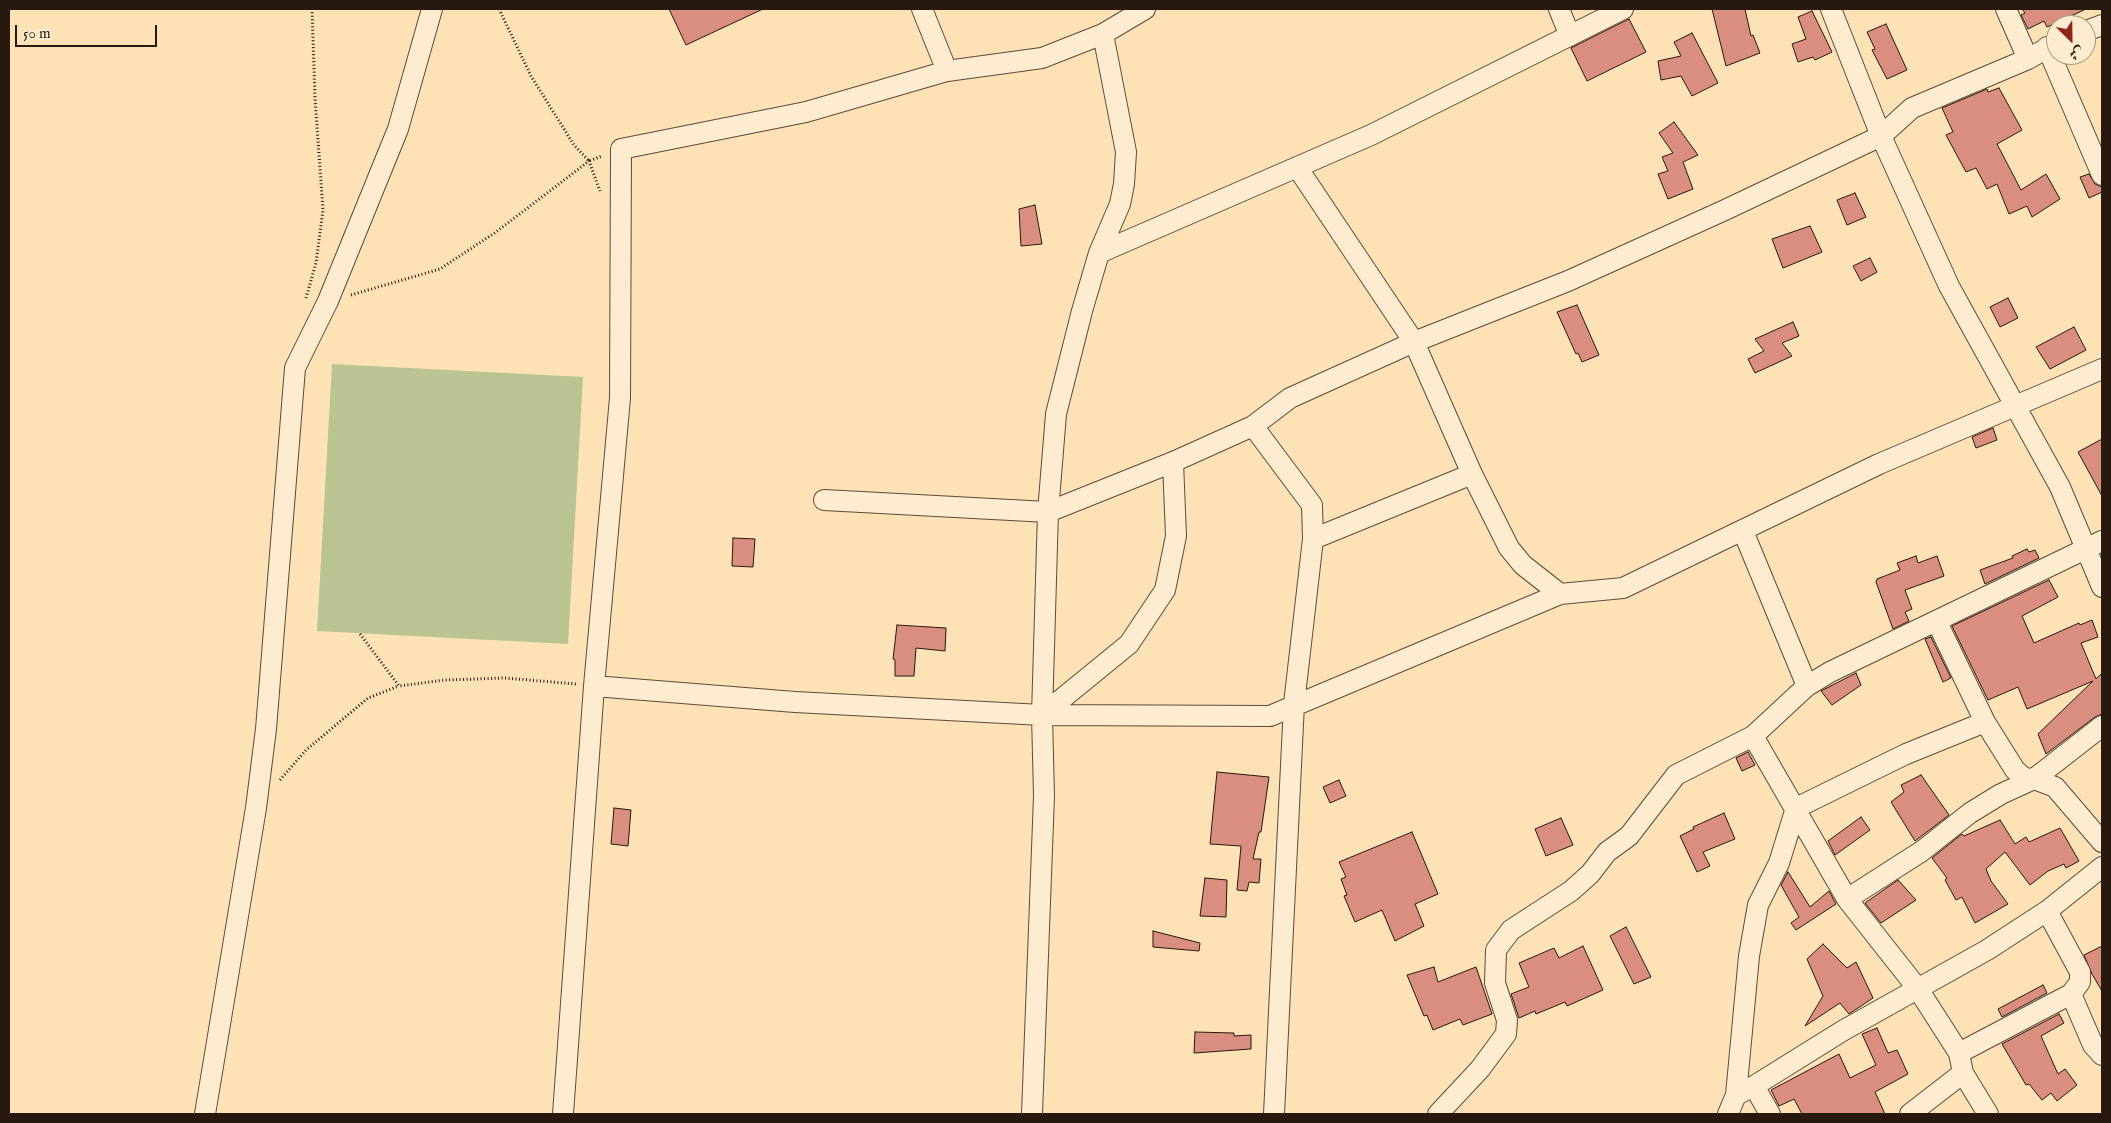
<!DOCTYPE html>
<html>
<head>
<meta charset="utf-8">
<style>
  body { margin:0 }
  #map { position:relative; width:2111px; height:1123px; overflow:hidden; background:#fce2b5; font-family:"IM FELL English",Amiri,serif }
  canvas { display:block }
  .frame { position:absolute; inset:0; border:10px solid #27190f; pointer-events:none }
  .north { position:absolute; left:2046px; top:15px; width:50px; height:50px; box-sizing:border-box; background:#fdeccf; border:1px solid #a79882; border-radius:50%; rotate:157deg; font-size:14px; font-weight:700; line-height:20px; text-align:center; color:#27190f }
  .north::after { content:''; display:block; margin:auto; width:18px; height:22px; background:#8f2418; clip-path:polygon(50% 0,100% 100%,50% 72%,0 100%) }
  .scale { position:absolute; left:15px; top:25px; width:142px; height:22px; box-sizing:border-box; border:2px solid #27190f; border-top:0; padding-left:6px; font-size:15px; line-height:18px; white-space:nowrap; color:#27190f; -webkit-text-stroke:4px #fdeccf; paint-order:stroke }
</style>
</head>
<body>
<div id="map">
<canvas width="2111" height="1123"></canvas>
<div class="frame"></div>
<div class="north">ش</div>
<div class="scale">50 m</div>
</div>
<script>
const context = document.querySelector('canvas').getContext('2d');
context.lineJoin = 'round';
function fillPath(path, color) { context.fillStyle = color; context.fill(path, 'evenodd'); }
const shape = rows => new Path2D(rows.map(r => 'M' + r).join(''));
function strokePath(path, color, width, dash) { context.strokeStyle = color; context.lineWidth = width; context.lineCap = dash ? 'butt' : 'round'; context.setLineDash(dash || []); context.stroke(path); }
fillPath(shape([
  [332,364,583,377,568,644,317,631]
]), '#b9c492');
const building = shape([
  [669,9,763,9,686,45,669,9],
  [1712,9,1745,9,1751,36,1753,35,1760,53,1726,66,1712,9],
  [2022,9,2086,9,2047,27,2044,21,2028,29,2021,15,2025,13,2022,9],
  [1812,11,1832,52,1815,60,1813,57,1798,62,1792,44,1806,39,1798,17,1812,11],
  [1629,19,1646,52,1587,81,1571,48,1629,19],
  [1886,24,1907,70,1887,79,1872,50,1875,49,1867,32,1886,24],
  [1692,33,1718,83,1692,96,1681,76,1661,80,1658,61,1681,56,1674,42,1692,33],
  [1999,88,2022,130,1997,144,2021,190,2046,174,2060,199,2032,217,2027,206,2009,214,1997,184,1987,189,1976,168,1966,172,1946,135,1953,132,1942,108,1987,89,1988,92,1999,88],
  [1674,122,1698,155,1683,162,1693,189,1668,199,1658,174,1668,171,1662,157,1673,153,1659,133,1674,122],
  [2089,174,2095,184,2102,187,2102,192,2089,198,2080,177,2089,174],
  [1855,193,1866,217,1847,225,1837,200,1855,193],
  [1035,205,1042,244,1021,246,1019,209,1035,205],
  [1810,226,1822,252,1783,268,1772,239,1810,226],
  [1870,258,1877,272,1861,281,1853,266,1870,258],
  [2008,298,2018,318,2000,327,1990,307,2008,298],
  [1577,305,1599,355,1582,362,1578,353,1576,354,1557,312,1577,305],
  [1793,322,1799,336,1782,343,1792,356,1755,373,1748,359,1764,351,1755,339,1793,322],
  [2074,327,2086,350,2050,369,2036,347,2074,327],
  [1993,428,1997,440,1976,448,1972,437,1993,428],
  [2102,439,2102,496,2078,452,2102,439],
  [733,538,755,539,753,567,732,566,733,538],
  [2027,549,2029,552,2035,550,2039,558,1985,584,1980,570,2013,558,2012,556,2027,549],
  [1916,556,1918,563,1937,556,1944,576,1905,590,1912,609,1905,612,1909,621,1893,629,1876,582,1877,579,1900,570,1897,563,1916,556],
  [2049,580,2058,597,2022,616,2034,643,2079,623,2080,625,2092,620,2098,637,2081,643,2096,679,2102,673,2102,714,2095,717,2046,754,2038,734,2093,681,2027,709,2018,687,1988,700,1952,626,2049,580],
  [897,625,946,628,945,651,916,648,914,676,895,676,895,660,893,659,897,625],
  [1931,637,1951,678,1943,682,1925,639,1931,637],
  [1856,673,1861,685,1832,705,1821,691,1856,673],
  [1748,752,1755,765,1742,771,1736,758,1748,752],
  [1217,772,1269,777,1261,832,1259,832,1253,859,1261,859,1259,883,1249,882,1247,891,1237,890,1241,846,1210,844,1217,772],
  [1921,775,1949,815,1915,841,1891,802,1904,792,1901,785,1921,775],
  [1339,780,1346,796,1330,803,1323,787,1339,780],
  [614,808,631,810,628,846,611,844,614,808],
  [1724,813,1735,839,1703,852,1710,866,1697,872,1680,836,1694,829,1693,827,1724,813],
  [1861,817,1870,830,1835,855,1828,841,1861,817],
  [1561,818,1573,845,1546,856,1535,829,1561,818],
  [2000,820,2015,844,2026,837,2029,842,2060,828,2079,861,2066,868,2064,864,2048,871,2030,885,2005,852,1986,869,1991,881,2008,904,1975,923,1962,897,1956,900,1945,880,1947,878,1932,858,1962,834,1964,836,2000,820],
  [1412,832,1438,894,1415,904,1424,926,1395,941,1382,910,1355,922,1344,896,1347,895,1341,879,1346,877,1339,862,1412,832],
  [1788,872,1810,907,1829,891,1836,904,1796,930,1791,923,1799,917,1781,885,1788,872],
  [1205,878,1227,880,1226,917,1200,916,1205,878],
  [1898,880,1916,900,1881,923,1865,903,1898,880],
  [1626,927,1651,977,1634,984,1610,936,1626,927],
  [1153,931,1200,943,1199,951,1153,947,1153,931],
  [1823,944,1847,968,1856,962,1873,998,1849,1014,1840,1003,1805,1026,1823,996,1807,959,1823,944],
  [1583,946,1603,990,1567,1006,1565,1002,1536,1014,1535,1011,1519,1018,1511,994,1529,987,1519,963,1554,948,1559,958,1583,946],
  [2102,946,2102,991,2092,974,2084,955,2102,946],
  [1434,967,1438,982,1476,967,1492,1014,1463,1025,1460,1019,1433,1030,1427,1015,1424,1016,1407,975,1434,967],
  [2043,985,2047,993,2002,1017,1998,1009,2043,985],
  [2059,1014,2064,1023,2041,1036,2058,1074,2065,1069,2077,1085,2057,1101,2051,1093,2042,1100,2029,1084,2026,1085,2002,1044,2059,1014],
  [1877,1028,1888,1053,1897,1050,1908,1074,1875,1092,1885,1114,1802,1114,1794,1099,1779,1106,1771,1090,1839,1054,1850,1078,1876,1065,1862,1034,1877,1028],
  [1195,1032,1234,1033,1234,1036,1251,1035,1251,1049,1194,1053,1195,1032]
]);
fillPath(building, '#da8e80');
strokePath(building, '#27190f', 1);
const minor = shape([
  [922,9,947,71],
  [1559,9,1570,36],
  [1831,9,1881,136,1949,286,2060,487,2102,587],
  [2006,9,2028,59],
  [2086,31,2102,25],
  [2047,47,2102,175],
  [1297,167,1414,342,1472,474,1509,548,1523,565,1560,594],
  [1099,253,1371,135,1623,9],
  [1253,426,1312,505,1313,539,1294,704,1274,1114],
  [824,500,1048,512,1173,462,1253,426,1290,398,1414,342,1568,281,1725,210,1881,136,1912,108,2028,59,2056,43],
  [1743,531,1807,686],
  [1313,539,1472,474],
  [1937,622,1985,722,2015,770,2024,778,2034,779,2055,787,2102,842],
  [594,686,795,702,1042,715,1270,716,1560,594,1623,588,1879,464,2102,369],
  [1042,715,1129,644,1165,590,1176,536,1173,462],
  [1753,736,1847,899,1918,989,1959,1053,1963,1073,1988,1114],
  [1847,899,1922,851,1970,813,2001,794,2034,779,2102,726],
  [2071,994,2093,1045,2102,1055],
  [1959,1053,2071,994,2080,982,2080,972,2047,911],
  [1754,1086,1770,1114],
  [1736,1095,1749,956,1758,905,1779,863,1796,808,1906,754,1985,722],
  [205,1114,256,808,266,729,295,368,328,301,398,129,432,9],
  [563,1114,594,686,620,398,621,149,806,112,947,71,1042,58,1103,34,1145,9],
  [1032,1114,1044,796,1042,715,1048,512,1056,414,1082,311,1099,253,1120,204,1124,184,1126,152,1103,34],
  [1438,1114,1480,1069,1506,1034,1507,1020,1495,983,1496,950,1511,930,1571,891,1590,874,1607,852,1629,836,1676,775,1753,736,1807,686,1830,672,2102,541],
  [1728,1114,1736,1095,1754,1086,1844,1030,1987,950,2047,911,2102,867],
  [1910,1114,1963,1073]
]);
strokePath(minor, '#5c4b38', 22);
strokePath(shape([
  [499,9,531,76,574,145,589,161,602,156],
  [351,295,440,269,496,232,589,161,600,191],
  [306,298,316,263,323,210,315,98,312,9],
  [360,634,399,686,445,680,505,678,576,684],
  [280,780,306,750,368,698,399,686]
]), '#27190f', 3, [1, 2.5]);
strokePath(minor, '#fdeccf', 20);
</script>
</body>
</html>
